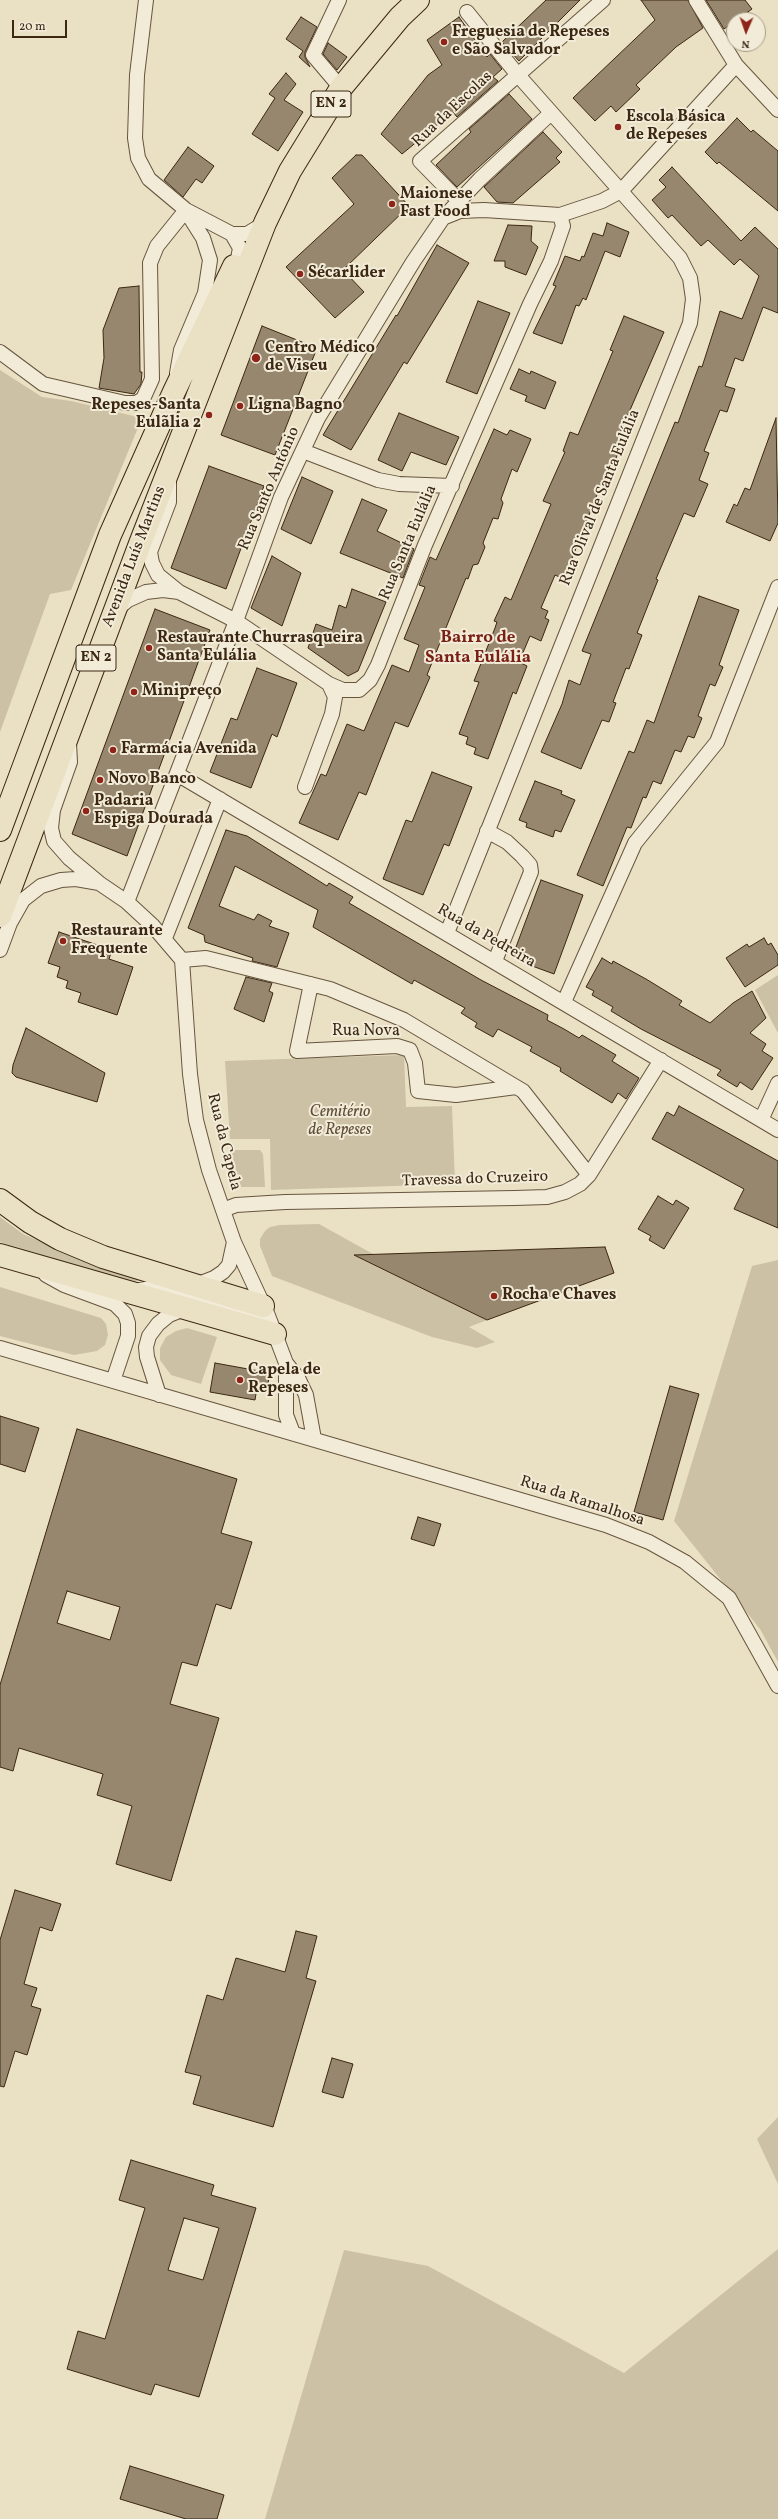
<!DOCTYPE html>
<html>
<head>
<meta charset="utf-8">
<style>
  body { margin:0 }
  #map { position:relative; width:778px; height:2519px; overflow:hidden; background:#eae0c3; font-family:Vollkorn,serif }
  canvas { display:block }
  .north { position:absolute; left:726px; top:12px; width:40px; height:40px; box-sizing:border-box; background:#f1ebd8; border:1px solid #a89d89; border-radius:50%; rotate:182deg; font-size:11px; font-weight:700; line-height:16px; text-align:center; color:#3b2712 }
  .north::after { content:''; display:block; margin:auto; width:14px; height:18px; background:#8f2418; clip-path:polygon(50% 0,100% 100%,50% 72%,0 100%) }
  .scale { position:absolute; left:12px; top:20px; width:55px; height:18px; box-sizing:border-box; border:2px solid #3b2712; border-top:0; padding-left:5px; font-size:12px; line-height:14px; white-space:nowrap; color:#3b2712; -webkit-text-stroke:3px #f1ebd8; paint-order:stroke }
</style>
</head>
<body>
<div id="map">
<canvas width="778" height="2519"></canvas>
<div class="north">N</div>
<div class="scale">20 m</div>
</div>
<script>
const context = document.querySelector('canvas').getContext('2d');
context.lineJoin = 'round';
function fillPath(path, color) { context.fillStyle = color; context.fill(path, 'evenodd'); }
const shape = rows => new Path2D(rows.map(r => 'M' + r).join(''));
function strokePath(path, color, width, dash) { context.strokeStyle = color; context.lineWidth = width; context.lineCap = dash ? 'butt' : 'round'; context.setLineDash(dash || []); context.stroke(path); }
function write(font, color, halo, rows, align = 'center') {
  context.font = font + ' Vollkorn,serif'; context.lineWidth = 4; context.setLineDash([]); context.textBaseline = 'middle'; context.strokeStyle = halo; context.fillStyle = color; for (const [text, x, y, turn = 0] of rows) {
    context.save(); context.translate(x, y); context.rotate((+turn || 0) * Math.PI / 180); context.textAlign = isNaN(turn) ? turn : align; if (halo) context.strokeText(text, 0, 0); context.fillText(text, 0, 0); context.restore();
  }
}
fillPath(shape([
  [0,370,42,397,71,401,142,418,71,590,50,594,0,732],
  [778,975,778,1033,755,990],
  [404,1055,406,1107,452,1106,455,1184,271,1190,270,1139,230,1139,225,1061],
  [230,1150,260,1150,263,1154,265,1187,241,1187],
  [0,1217,23,1234,73,1256,144,1280,131,1282,0,1242],
  [319,1224,373,1254,354,1255,487,1320,469,1327,495,1342,477,1348,432,1337,272,1276,260,1246,260,1239,265,1231,270,1227,280,1225],
  [778,1260,778,1662,760,1629,674,1521,752,1266],
  [0,1287,101,1318,106,1324,108,1335,105,1345,97,1351,74,1355,0,1336],
  [187,1328,217,1337,201,1384,171,1375,160,1360,160,1348,166,1337,176,1331],
  [778,2117,778,2184,757,2139],
  [778,2249,778,2519,265,2519,344,2250,428,2266,624,2373]
]), '#ccc1a5');
const building = shape([
  [546,0,580,0,519,61,502,42,546,0],
  [641,0,688,0,703,28,676,47,636,85,640,89,616,112,611,106,595,121,573,98,655,20,641,0],
  [706,0,745,0,752,9,724,29,706,0],
  [301,17,317,27,305,52,305,57,310,67,299,57,303,51,286,39,301,17],
  [459,17,487,57,490,54,502,69,493,77,498,81,457,117,453,112,402,154,381,134,428,75,442,65,427,40,459,17],
  [328,43,347,57,337,70,323,54,328,43],
  [286,73,296,84,284,100,303,112,278,151,252,134,275,98,269,94,286,73],
  [509,94,532,119,457,187,436,165,471,132,469,129,509,94],
  [737,118,751,132,753,130,778,151,778,211,719,162,717,164,705,152,737,118],
  [543,132,562,152,556,158,560,162,513,203,497,202,484,187,543,132],
  [188,147,214,166,202,183,196,179,183,197,164,180,188,147],
  [356,155,362,155,409,206,343,270,364,292,335,318,286,267,354,204,332,178,356,155],
  [672,167,741,241,755,227,778,249,778,313,763,307,743,361,735,358,725,386,735,389,727,412,720,410,704,451,709,453,699,480,708,484,694,517,684,513,656,579,658,580,637,633,642,635,629,669,626,668,613,702,616,703,609,722,602,720,581,769,541,752,562,704,569,680,580,685,591,654,582,651,675,422,678,423,699,366,702,367,720,311,742,319,759,276,740,259,734,265,708,240,701,246,672,215,668,218,652,200,666,187,659,180,672,167],
  [607,223,629,232,620,257,605,251,586,300,583,298,579,306,576,305,562,344,533,333,556,286,553,285,565,256,580,261,582,256,584,257,593,233,603,236,607,223],
  [508,225,532,226,531,241,538,247,526,275,505,267,505,261,494,261,508,225],
  [437,245,469,263,407,364,404,362,351,450,323,435,396,315,397,316,437,245],
  [139,286,140,372,142,372,141,384,134,394,99,388,104,358,103,330,119,288,139,286],
  [478,301,510,313,477,394,446,382,478,301],
  [624,316,664,332,620,433,625,435,613,466,609,464,564,579,555,575,541,608,548,611,545,618,549,620,541,641,530,636,519,662,527,666,516,694,513,692,488,759,474,754,476,748,466,744,468,737,459,734,479,682,474,681,495,628,497,622,494,621,505,597,511,600,551,504,543,501,565,452,563,451,570,432,578,435,613,351,610,350,624,316],
  [262,326,317,348,275,455,221,435,262,326],
  [519,369,530,374,531,371,556,382,545,409,525,401,527,396,510,389,519,369],
  [399,413,459,437,446,465,411,452,402,471,378,460,399,413],
  [776,418,778,523,770,541,726,522,734,504,737,506,745,488,750,490,776,418],
  [494,429,507,435,510,430,531,439,517,472,512,469,501,499,503,503,498,519,493,518,483,543,485,547,478,564,473,565,468,579,466,578,427,675,430,677,408,727,395,722,366,795,359,792,338,840,299,823,321,774,326,776,347,724,364,731,392,665,409,672,419,645,404,639,425,587,419,585,430,557,436,560,494,429],
  [209,466,264,486,226,589,171,568,209,466],
  [302,477,333,491,311,544,281,529,302,477],
  [362,499,387,510,377,531,414,549,403,578,340,553,362,499],
  [272,556,301,573,282,626,251,608,272,556],
  [352,589,386,602,358,671,348,676,308,648,316,624,332,630,339,605,346,608,352,589],
  [699,596,739,610,719,665,723,667,715,686,710,684,698,716,702,718,694,738,688,736,681,752,675,750,661,784,653,781,646,798,643,797,631,828,627,827,603,886,577,875,629,751,634,753,647,720,654,723,699,596],
  [155,609,210,630,127,856,72,834,155,609],
  [257,668,297,683,277,737,272,734,251,788,210,772,231,718,237,720,257,668],
  [432,772,472,787,449,846,444,844,423,895,383,879,406,820,412,822,432,772],
  [535,781,562,791,561,794,575,800,561,832,555,830,553,837,526,827,527,823,519,820,535,781],
  [226,830,247,836,327,886,329,883,353,897,349,903,481,980,548,1015,547,1020,564,1029,579,1038,582,1035,616,1055,612,1061,639,1078,626,1099,618,1093,612,1103,560,1071,561,1068,530,1051,532,1047,498,1029,493,1037,475,1027,477,1023,461,1013,465,1008,414,980,412,984,313,927,318,910,235,866,219,906,254,920,258,914,272,921,269,926,289,933,277,967,252,961,253,958,205,942,204,935,188,928,226,830],
  [541,880,583,895,554,974,524,963,526,959,513,955,541,880],
  [59,932,112,950,109,959,133,967,117,1015,78,1002,81,993,66,988,68,981,57,977,60,967,48,963,59,932],
  [764,938,768,945,771,943,778,955,778,965,745,987,726,958,747,944,749,947,764,938],
  [602,958,612,964,613,961,646,979,682,1001,679,1005,710,1023,733,1003,752,991,766,1018,750,1033,766,1044,762,1051,773,1058,752,1090,740,1082,737,1087,717,1075,721,1070,641,1029,611,1011,613,1007,592,995,594,991,586,987,602,958],
  [246,977,272,983,269,991,273,993,264,1022,234,1009,246,977],
  [26,1028,105,1073,97,1102,16,1077,12,1073,13,1065,26,1028],
  [679,1106,778,1161,778,1228,734,1209,744,1189,652,1139,667,1112,674,1116,679,1106],
  [658,1196,673,1205,676,1200,689,1208,664,1249,649,1240,651,1236,638,1229,658,1196],
  [605,1247,614,1273,487,1320,354,1255,605,1247],
  [215,1363,270,1373,267,1388,257,1387,255,1400,210,1392,215,1363],
  [670,1386,699,1394,663,1520,634,1512,670,1386],
  [0,1416,39,1428,25,1472,0,1464,0,1416],
  [77,1429,237,1479,221,1533,252,1542,231,1609,216,1604,197,1666,182,1662,170,1704,219,1718,171,1881,116,1864,132,1806,97,1795,103,1774,19,1748,13,1771,0,1767,0,1685,77,1429],
  [67,1591,120,1607,110,1640,57,1623,67,1591],
  [418,1517,441,1524,434,1546,411,1539,418,1517],
  [15,1890,61,1904,52,1931,40,1927,24,1984,37,1988,31,2006,41,2009,27,2055,15,2051,4,2087,0,2086,0,1940,15,1890],
  [296,1931,317,1936,306,1978,316,1981,273,2127,193,2104,201,2076,185,2072,207,1995,223,2000,236,1958,285,1972,296,1931],
  [332,2058,353,2064,343,2098,322,2092,332,2058],
  [131,2160,214,2185,211,2195,256,2208,199,2397,155,2384,151,2395,67,2369,78,2331,105,2339,145,2208,119,2200,131,2160],
  [184,2218,219,2228,203,2280,168,2270,184,2218],
  [130,2466,224,2495,217,2519,186,2519,120,2499,130,2466]
]);
fillPath(building, '#96876e');
strokePath(building, '#3b2712', 1);
const minor = shape([
  [146,0,137,75,135,138,138,158,149,179,186,210,232,234,247,234,265,223],
  [339,0,313,55,341,88],
  [696,0,736,65,778,110],
  [459,201,420,161,603,0],
  [445,217,460,211,484,210,560,215,602,201,621,191,736,65],
  [232,234,240,248,235,275],
  [0,352,43,384,125,403,136,403,143,399,152,379,150,263,157,246,186,210],
  [177,373,181,350,205,293,210,260,203,238,186,211],
  [303,451,378,480,399,484,452,486],
  [169,480,169,502,150,552,152,563,158,575,179,592,236,621,329,684,343,690,359,690,370,680,378,665,425,545,530,304,551,261,563,226,560,215],
  [115,611,128,600,146,592,163,590,179,592],
  [69,743,70,762,53,810,51,828,54,841,69,858,99,883,127,902,153,926,182,960,190,1074,196,1120,209,1170,234,1242,267,1313,286,1363,286,1415,293,1433],
  [177,774,778,1130],
  [305,787,332,714,335,697,329,684],
  [487,831,507,842,522,856,530,865,531,872,495,961],
  [127,902,236,621,281,497,318,418,413,262,443,218,480,179,551,113],
  [447,933,690,323,693,299,690,278,680,258,517,74,467,12],
  [165,938,220,799],
  [0,950,10,923,23,900,41,886,61,880,76,879,99,883],
  [182,960,206,958,330,989,404,1020,523,1091,589,1175],
  [311,984,297,1051,397,1046,410,1050,415,1063,418,1091,456,1095,516,1087],
  [564,1002,635,843,717,742,778,587],
  [761,1120,778,1083],
  [223,1210,236,1205,285,1202,515,1198,547,1197,565,1192,580,1184,589,1175,661,1060],
  [46,1275,64,1285,115,1304,125,1314,128,1323,128,1336,113,1381],
  [196,1285,214,1278,223,1272,229,1265,234,1242],
  [135,1291,156,1287,256,1316,267,1313],
  [0,1348,606,1525,649,1542,685,1562,729,1598,778,1686],
  [286,1363,298,1378,306,1395,314,1439],
  [159,1395,147,1357,146,1347,149,1336,158,1324,169,1315,184,1309]
]);
const primary = shape([
  [0,830,110,535,173,394,234,266],
  [0,916,141,541,265,223,290,171,341,88,400,17,418,0],
  [0,1200,30,1222,60,1239,103,1257,263,1306],
  [0,1255,275,1334]
]);
strokePath(minor, '#67553e', 16);
strokePath(primary, '#3b2712', 24);
strokePath(minor, '#f1ebd8', 14);
strokePath(primary, '#eae0c3', 22);
for (const [x, y, r, color] of [
  [444,42,4,"#8f2418"],
  [618,127,4,"#8f2418"],
  [392,204,4,"#8f2418"],
  [300,274,4,"#8f2418"],
  [256,358,5,"#8f2418"],
  [240,406,4,"#8f2418"],
  [209,415,4,"#8f2418"],
  [149,648,4,"#8f2418"],
  [134,692,4,"#8f2418"],
  [113,750,4,"#8f2418"],
  [100,780,4,"#8f2418"],
  [86,811,4,"#8f2418"],
  [63,941,4,"#8f2418"],
  [494,1296,4,"#8f2418"],
  [240,1380,4,"#8f2418"]
]) { const dot = new Path2D(); dot.arc(x, y, r, 0, 2 * Math.PI); context.fillStyle = color; context.fill(dot); strokePath(dot, '#f1ebd8', 1.5); }
for (const [x, y, w] of [
  [331,104,40],
  [96,658,40]
]) { const box = new Path2D(); box.roundRect(x - w / 2, y - 13, w, 26, 3); context.fillStyle = '#f1ebd8'; context.fill(box); strokePath(box, '#3b2712', 1); }
write('bold 15px', '#3b2712', null, [
  ["EN 2",331,104],
  ["EN 2",96,658]
]);
write('bold 16px', '#3b2712', '#f1ebd8', [
  ["Freguesia de Repeses",452,33],
  ["e São Salvador",452,51],
  ["Escola Básica",626,118],
  ["de Repeses",626,136],
  ["Maionese",400,195],
  ["Fast Food",400,213],
  ["Sécarlider",308,274],
  ["Centro Médico",265,349],
  ["de Viseu",265,367],
  ["Repeses-Santa",201,406,"right"],
  ["Eulãlia 2",201,424,"right"],
  ["Ligna Bagno",248,406],
  ["Restaurante Churrasqueira",157,639],
  ["Santa Eulália",157,657],
  ["Minipreço",142,692],
  ["Farmácia Avenida",121,750],
  ["Novo Banco",108,780],
  ["Padaria",94,802],
  ["Espiga Dourada",94,820],
  ["Restaurante",71,932],
  ["Frequente",71,950],
  ["Rocha e Chaves",502,1296],
  ["Capela de",248,1371],
  ["Repeses",248,1389]
], 'left');
write('16px', '#3b2712', '#f1ebd8', [
  ["Rua da Escolas",453,110,-43],
  ["Rua Santo António",270,489,-67],
  ["Rua Olival de Santa Eulália",601,498,-68],
  ["Rua Santa Eulália",409,543,-67],
  ["Avenida Luís Martins",135,557,-69],
  ["Rua da Pedreira",486,937,30],
  ["Rua Nova",366,1032],
  ["Rua da Capela",223,1142,76],
  ["Travessa do Cruzeiro",475,1180,-2],
  ["Rua da Ramalhosa",582,1502,18]
]);
write('italic 16px', '#5f4e37', '#f1ebd8', [
  ["Cemitério",340,1113],
  ["de Repeses",340,1131]
]);
write('bold 17px', '#7a1f14', '#f1ebd8', [
  ["Bairro de",478,639],
  ["Santa Eulália",478,659]
]);
</script>
</body>
</html>
